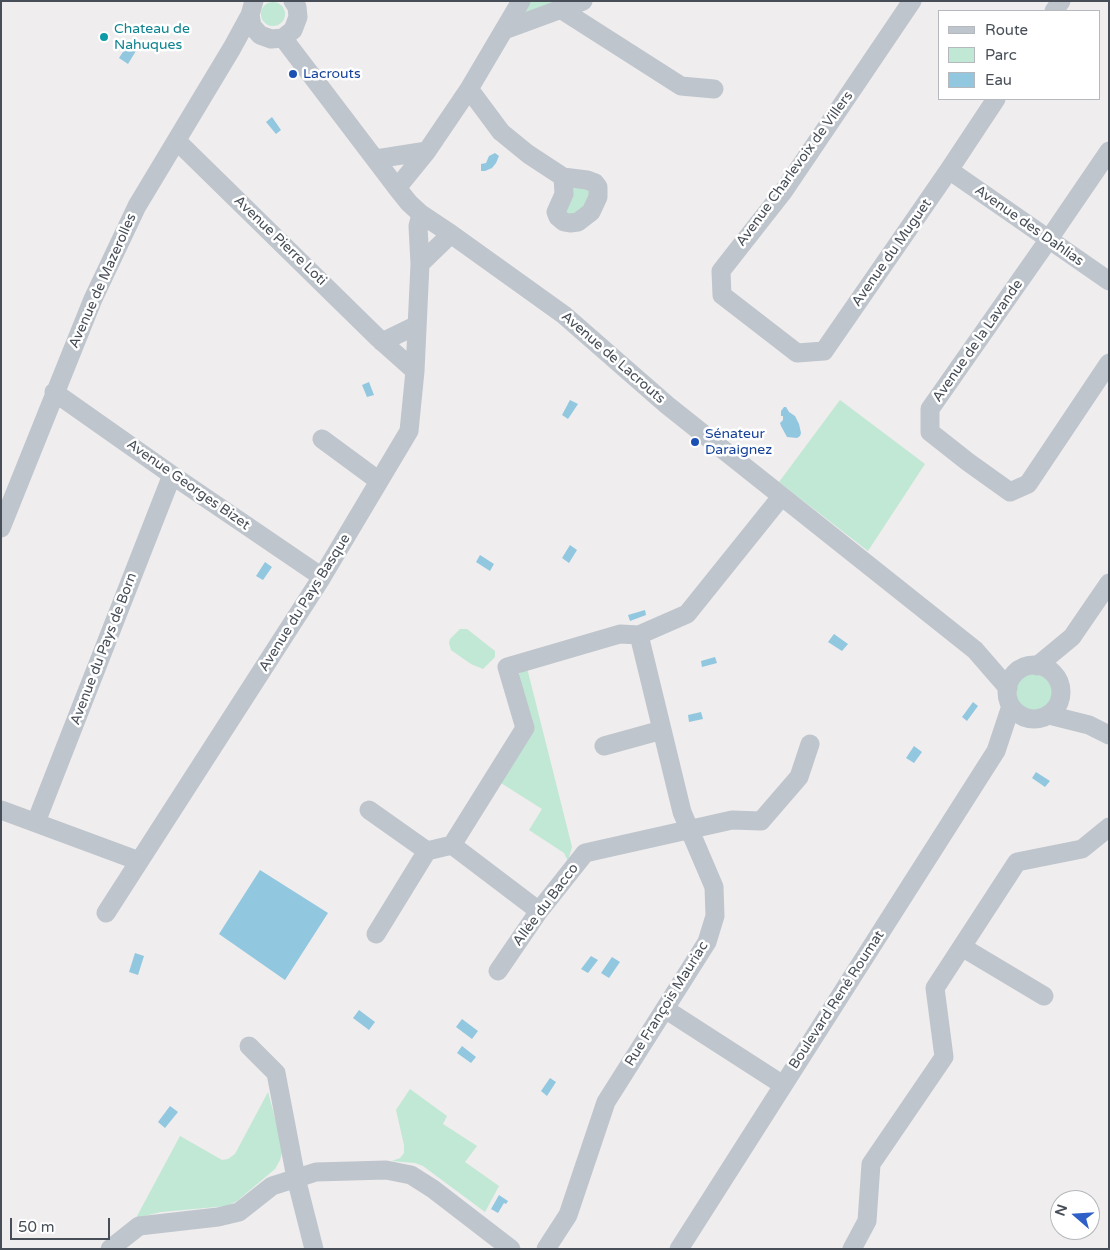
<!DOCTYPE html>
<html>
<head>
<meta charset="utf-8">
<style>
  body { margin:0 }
  #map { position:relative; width:1110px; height:1250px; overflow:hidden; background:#efeded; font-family:"Varela Round",sans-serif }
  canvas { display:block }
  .frame { position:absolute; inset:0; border:2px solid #474e57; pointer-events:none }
  .legend { position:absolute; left:938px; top:10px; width:162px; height:90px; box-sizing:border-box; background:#fff; border:1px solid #b5b8bc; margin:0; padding:6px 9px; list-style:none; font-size:15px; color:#474e57 }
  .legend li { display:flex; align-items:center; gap:10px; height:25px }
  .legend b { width:25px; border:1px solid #b5b8bc }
  .north { position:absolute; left:1050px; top:1190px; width:50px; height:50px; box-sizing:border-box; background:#fff; border:1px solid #b5b8bc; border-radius:50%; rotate:289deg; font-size:14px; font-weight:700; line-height:20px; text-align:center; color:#474e57 }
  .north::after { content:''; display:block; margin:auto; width:18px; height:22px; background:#2f60c7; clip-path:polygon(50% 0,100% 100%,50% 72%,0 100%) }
  .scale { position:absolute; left:10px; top:1218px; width:100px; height:22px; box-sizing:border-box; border:2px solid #474e57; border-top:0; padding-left:6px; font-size:15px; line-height:18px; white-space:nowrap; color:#474e57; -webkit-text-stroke:4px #fff; paint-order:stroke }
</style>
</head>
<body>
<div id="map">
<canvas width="1110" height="1250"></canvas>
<div class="frame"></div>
<ul class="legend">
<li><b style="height:6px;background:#bfc5cd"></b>Route</li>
<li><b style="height:14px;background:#c0e8d4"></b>Parc</li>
<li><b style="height:14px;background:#92c7e0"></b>Eau</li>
</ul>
<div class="north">N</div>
<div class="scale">50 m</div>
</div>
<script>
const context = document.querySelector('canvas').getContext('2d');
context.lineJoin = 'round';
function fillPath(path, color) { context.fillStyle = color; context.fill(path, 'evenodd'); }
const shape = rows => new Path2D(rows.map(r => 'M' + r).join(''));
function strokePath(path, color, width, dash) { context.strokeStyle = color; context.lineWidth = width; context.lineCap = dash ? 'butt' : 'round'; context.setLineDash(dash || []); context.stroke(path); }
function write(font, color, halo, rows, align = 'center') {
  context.font = font + ' "Varela Round",sans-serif'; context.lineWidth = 5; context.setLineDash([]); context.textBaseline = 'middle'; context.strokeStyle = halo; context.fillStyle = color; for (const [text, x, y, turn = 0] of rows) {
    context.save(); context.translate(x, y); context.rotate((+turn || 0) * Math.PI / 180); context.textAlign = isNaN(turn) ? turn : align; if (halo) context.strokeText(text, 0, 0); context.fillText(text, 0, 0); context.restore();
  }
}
fillPath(shape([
  [528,1,560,1,520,19],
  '261 14a12 12 0 1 1 24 0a12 12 0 1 1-24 0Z',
  [567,182,595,188,581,216,562,216],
  [840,400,925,464,868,551,779,482],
  [460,629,467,629,495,651,495,657,483,669,471,664,451,650,449,643,450,639],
  [527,668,572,847,568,861,564,853,529,830,542,809,501,783,520,750,515,677],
  '1015 692a19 19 0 1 1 38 0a19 19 0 1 1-38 0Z',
  [410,1089,447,1116,443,1124,477,1146,465,1162,499,1186,485,1212,423,1166,415,1163,392,1161,400,1158,404,1153,404,1145,396,1110],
  [268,1092,283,1148,280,1160,275,1169,237,1201,227,1206,161,1212,136,1218,180,1136,222,1160,228,1159,235,1154]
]), '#c0e8d4');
fillPath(shape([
  [130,41,139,46,128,64,119,58],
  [272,117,281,130,276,134,266,122],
  [495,153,499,156,496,163,492,168,485,171,481,171,481,164,486,163,489,156],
  [369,382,374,395,367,397,362,385],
  [570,400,578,404,568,419,562,415],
  [784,407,786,407,789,412,795,416,799,424,801,433,800,436,797,438,787,437,781,426,780,423,783,420,783,416,781,416,781,411],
  [570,545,577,550,569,563,562,558],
  [480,555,494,564,490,571,476,562],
  [265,562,272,567,263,580,256,576],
  [645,610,646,615,630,621,628,615],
  [834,634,848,644,842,651,828,642],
  [715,657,717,663,702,667,701,661],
  [973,702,978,706,967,721,962,717],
  [701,712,703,719,689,722,688,715],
  [914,746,922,752,914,763,906,758],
  [1036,772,1050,781,1045,787,1032,778],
  [260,870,328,913,285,980,219,934],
  [135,953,144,956,138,975,129,972],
  [591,956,598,960,588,973,581,969],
  [612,957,620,962,609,978,601,973],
  [359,1010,375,1022,369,1030,353,1018],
  [462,1019,478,1031,472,1039,456,1027],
  [462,1046,476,1057,471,1063,457,1053],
  [550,1078,556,1082,547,1096,541,1091],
  [170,1106,178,1112,165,1128,158,1122],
  [499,1195,508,1201,506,1204,504,1203,498,1213,491,1209]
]), '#92c7e0');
strokePath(shape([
  [254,1,250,15,252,26,260,35,271,39,283,38,293,30,298,17,297,7,293,1],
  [912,1,783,192,721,271,722,295,797,353,824,351,949,170,996,99],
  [562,10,681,86,714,89],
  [1054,11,1061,1],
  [504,30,583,1],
  [283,38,397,188,409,203,421,214,451,234,564,315,667,405,975,650,1008,688],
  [469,89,501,132,528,154,563,177,587,180,595,183,598,187,598,197,591,212,578,222,570,223,564,222,558,217,556,212,564,194,563,177],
  [177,141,378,338,415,371],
  [1109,151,1049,239,930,409,930,432,968,462,1010,492,1028,484,1109,363],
  [376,159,427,151],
  [949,170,1109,281],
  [397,188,427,151,469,89,521,1],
  [420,264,451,234],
  [382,342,417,325],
  [54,392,172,475,322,577],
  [322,439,379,481],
  [1,528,93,299,137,206,232,48,250,15],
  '1007 692a27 27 0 1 1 54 0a27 27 0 1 1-54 0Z',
  [1037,666,1072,637,1109,583],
  [1049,715,1089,725,1109,735],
  [604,746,662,730],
  [1,810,139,861],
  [369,810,427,851],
  [36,822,172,475],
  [539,911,452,845,525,728,507,667,620,634,639,635,687,614,781,497],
  [106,913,322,577,409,431,415,371,420,264,418,226,421,214],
  [376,934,427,851,452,845],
  [962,947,1044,996],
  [498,971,539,911,585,853,732,820,761,821,799,777,810,744],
  [665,1009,783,1085],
  [249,1046,276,1073,296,1178,314,1249],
  [110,1249,139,1226,218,1217,239,1212,272,1186,316,1172,386,1170,411,1175,433,1189,511,1249],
  [546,1249,568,1215,606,1102,707,942,715,916,714,887,682,812,639,635],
  [679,1249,996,751,1011,706],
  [852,1249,867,1221,871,1164,944,1057,935,988,1017,862,1082,849,1109,827]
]), '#bfc5cd', 19);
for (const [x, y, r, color] of [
  [104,37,5,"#0f9aa8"],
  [293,74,5,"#1a4fb4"],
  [695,442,5,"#1a4fb4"]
]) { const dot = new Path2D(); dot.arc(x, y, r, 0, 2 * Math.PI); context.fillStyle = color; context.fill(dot); strokePath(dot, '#fff', 2); }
write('14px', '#0d838f', '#fff', [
  ["Chateau de",114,29],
  ["Nahuques",114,45]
], 'left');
write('14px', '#164399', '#fff', [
  ["Lacrouts",303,74],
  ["Sénateur",705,434],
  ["Daraignez",705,450]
], 'left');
write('14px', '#474e57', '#fff', [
  ["Avenue Charlevoix de Villers",795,169,-54],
  ["Avenue des Dahlias",1029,226,35],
  ["Avenue Pierre Loti",280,241,44],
  ["Avenue du Muguet",892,253,-55],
  ["Avenue de Mazerolles",103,281,-66],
  ["Avenue de la Lavande",978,341,-55],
  ["Avenue de Lacrouts",613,358,41],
  ["Avenue Georges Bizet",188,485,35],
  ["Avenue du Pays Basque",305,603,-58],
  ["Avenue du Pays de Born",104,649,-69],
  ["Allée du Bacco",546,905,-53],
  ["Boulevard René Roumat",837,1000,-57],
  ["Rue François Mauriac",667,1004,-58]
]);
</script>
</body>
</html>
